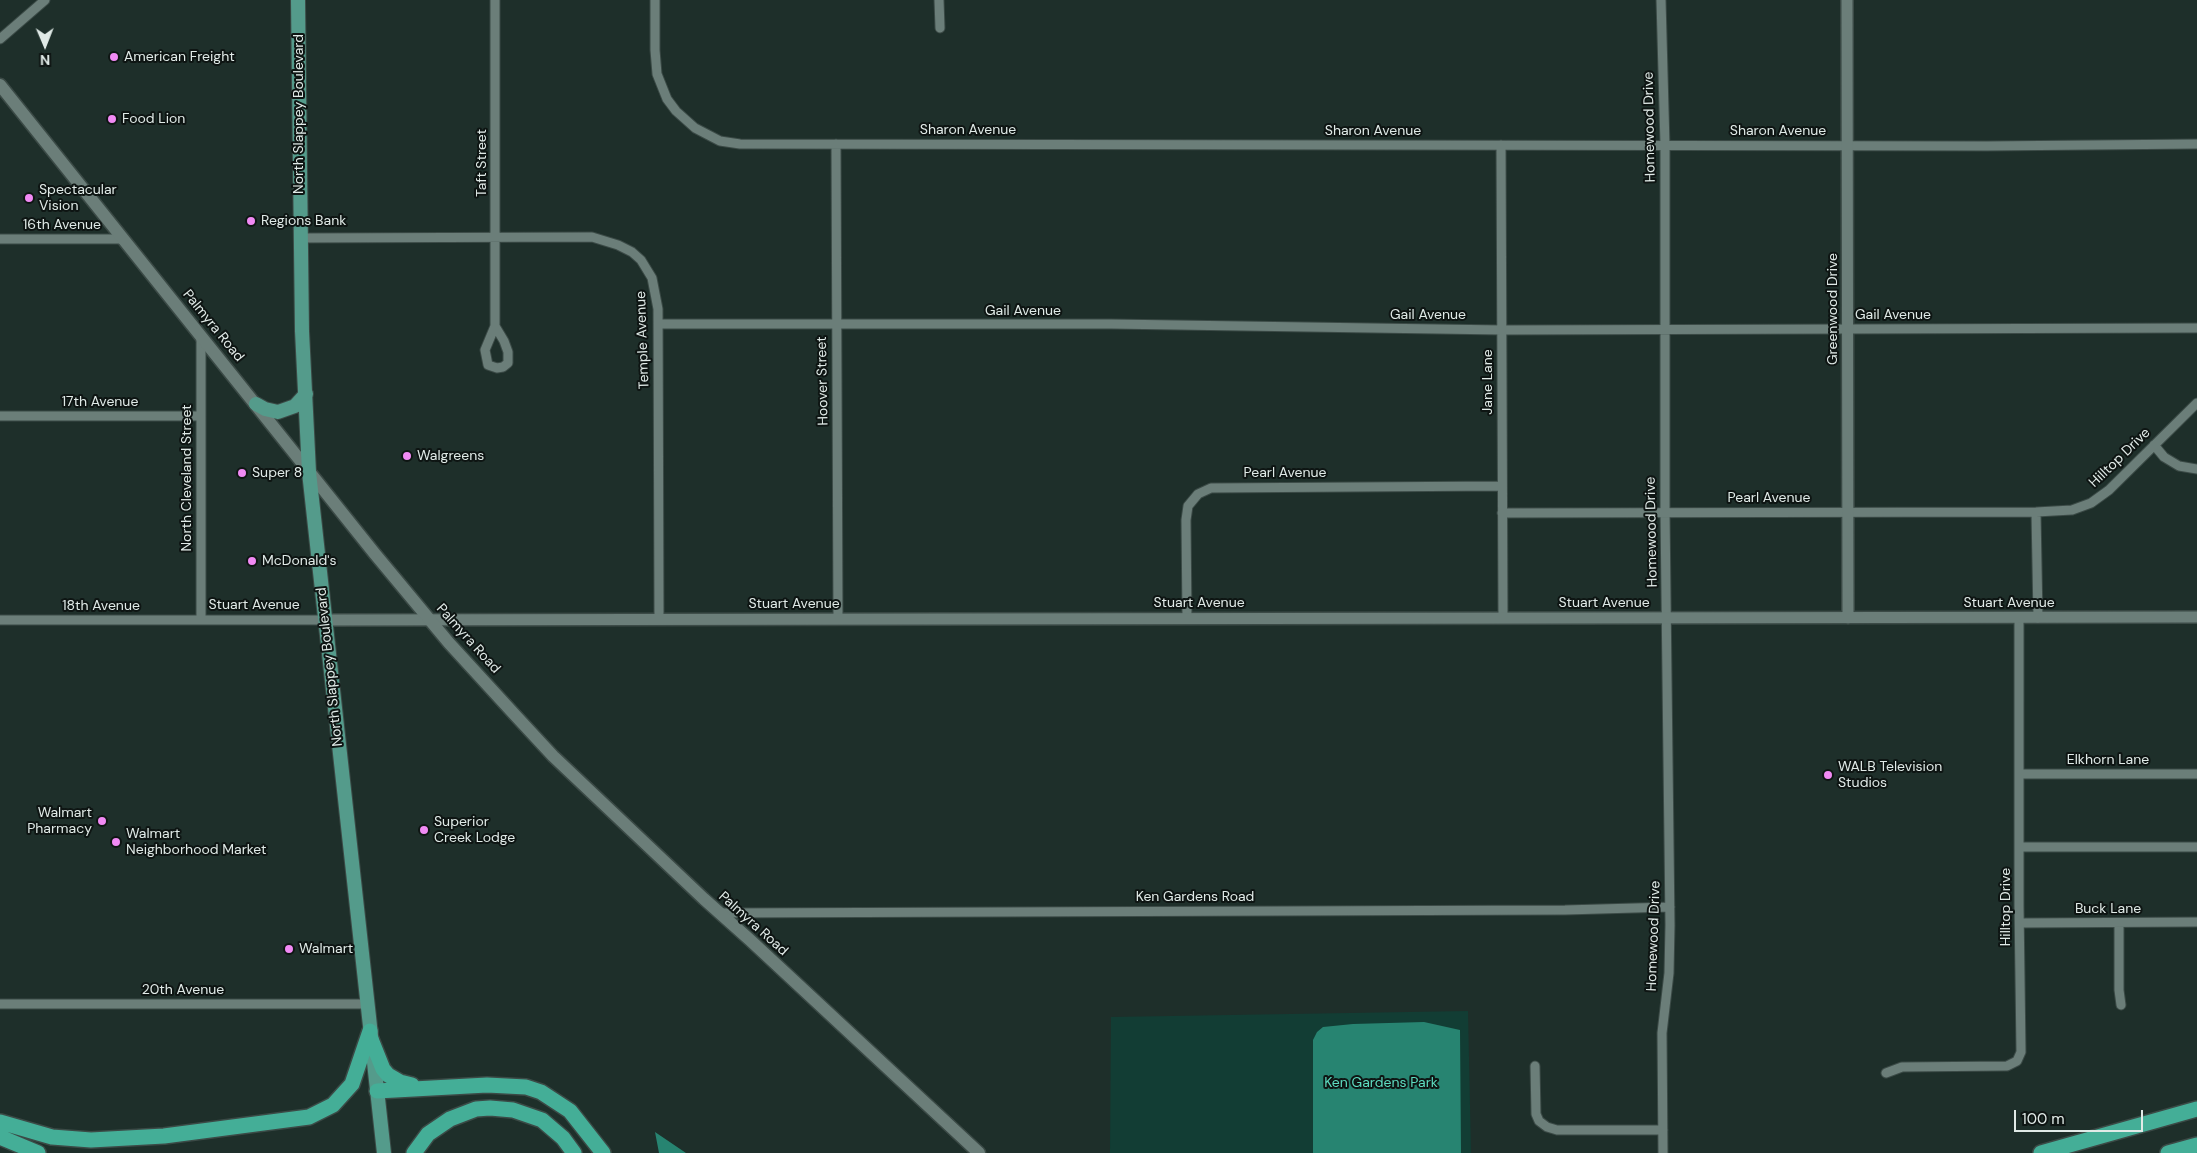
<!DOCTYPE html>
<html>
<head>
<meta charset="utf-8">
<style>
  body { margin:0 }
  #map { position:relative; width:2197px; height:1153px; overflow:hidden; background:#1e2f2a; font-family:"DM Sans",sans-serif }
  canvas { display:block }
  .north { position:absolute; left:20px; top:20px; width:50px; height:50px; -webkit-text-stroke:4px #0e1513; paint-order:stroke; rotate:179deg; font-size:14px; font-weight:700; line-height:20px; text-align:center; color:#e0eae7 }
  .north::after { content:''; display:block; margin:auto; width:18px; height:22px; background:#e0eae7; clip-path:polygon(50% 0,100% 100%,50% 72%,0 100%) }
  .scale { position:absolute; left:2014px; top:1110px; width:129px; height:22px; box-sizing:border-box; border:2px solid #e0eae7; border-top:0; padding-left:6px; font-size:15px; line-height:18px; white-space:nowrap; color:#e0eae7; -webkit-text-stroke:4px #0e1513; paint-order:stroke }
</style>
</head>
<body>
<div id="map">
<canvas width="2197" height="1153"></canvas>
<div class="north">N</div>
<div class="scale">100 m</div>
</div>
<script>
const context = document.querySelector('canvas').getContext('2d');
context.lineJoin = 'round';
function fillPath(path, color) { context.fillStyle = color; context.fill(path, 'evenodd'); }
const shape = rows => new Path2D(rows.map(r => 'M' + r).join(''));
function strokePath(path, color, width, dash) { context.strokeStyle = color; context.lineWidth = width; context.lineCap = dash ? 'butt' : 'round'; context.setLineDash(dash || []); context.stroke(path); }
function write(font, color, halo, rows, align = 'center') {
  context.font = font + ' "DM Sans",sans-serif'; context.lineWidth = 4; context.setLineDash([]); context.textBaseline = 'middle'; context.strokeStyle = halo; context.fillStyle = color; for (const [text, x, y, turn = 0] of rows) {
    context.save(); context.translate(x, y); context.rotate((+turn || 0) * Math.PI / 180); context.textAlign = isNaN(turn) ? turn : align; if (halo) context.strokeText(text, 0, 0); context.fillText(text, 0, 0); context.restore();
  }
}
fillPath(shape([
  [1468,1011,1471,1153,1110,1153,1111,1017]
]), '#123d34');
fillPath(shape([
  [1424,1022,1460,1030,1461,1153,1313,1153,1313,1040,1317,1032,1323,1027,1353,1024],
  [655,1132,686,1153,659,1153]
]), '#278471');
const minor = shape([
  [495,0,495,326,485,350,488,365,497,368,503,367,508,363,508,352,504,341,495,326],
  [655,0,655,50,657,74,667,99,676,111,695,128,720,141,740,144,1987,146,2197,144],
  [939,0,940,28],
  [1661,0,1665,145,1665,512,1670,925,1669,973,1662,1033,1663,1153],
  [0,39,45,0],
  [836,144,838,618],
  [1501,145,1503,618],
  [300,238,592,237,618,245,632,252,641,260,652,278,658,309,659,619],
  [0,239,124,239],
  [658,324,1111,324,1502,330,2197,328],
  [201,336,201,620],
  [0,416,201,416],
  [2154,445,2164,457,2179,466,2197,469],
  [2036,512,2038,618],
  [1502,513,2036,512,2072,510,2091,503,2109,490,2197,403],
  [1187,618,1186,520,1188,506,1198,494,1211,488,1502,486],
  [0,620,324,620],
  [2019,774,2197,774],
  [2020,847,2197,847],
  [721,913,1565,910,1670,907],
  [2020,923,2197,922],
  [2119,923,2119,990,2121,1005],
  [0,1004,367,1004],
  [1535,1066,1536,1114,1539,1121,1547,1127,1557,1130,1663,1130],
  [1886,1073,1902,1067,2007,1066,2017,1061,2021,1052,2019,906,2019,618]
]);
const tertiary = shape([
  [1847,0,1848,618],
  [324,620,2197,617]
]);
const secondary = shape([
  [0,85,375,554,449,643,515,715,553,756,704,899,750,940,979,1153]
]);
const primary = shape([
  [298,0,302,331,309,472,384,1153],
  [256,404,265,409,278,412,295,406,306,394]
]);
const motorway = shape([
  [371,1039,383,1069,388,1075,400,1082,412,1085],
  [377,1091,487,1085,526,1087,541,1092,570,1111,603,1153],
  [0,1122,52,1137,91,1140,164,1136,309,1117,333,1105,352,1084,370,1031],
  [0,1137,38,1153],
  [414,1153,428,1134,450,1119,476,1109,490,1108,513,1110,542,1120,563,1138,574,1153],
  [2041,1153,2197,1109],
  [2168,1153,2197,1145]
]);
strokePath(minor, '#3b4a46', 11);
strokePath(tertiary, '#3b4a46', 14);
strokePath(secondary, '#3b4a46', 15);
strokePath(primary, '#3b4a46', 16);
strokePath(motorway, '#3b4a46', 18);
strokePath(minor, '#6b7e79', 9);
strokePath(tertiary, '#6b7e79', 11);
strokePath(secondary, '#6b7e79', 12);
strokePath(primary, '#549b8b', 14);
strokePath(motorway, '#44ae97', 15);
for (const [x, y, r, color] of [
  [114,57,5,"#f18af4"],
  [112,119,5,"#f18af4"],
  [29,198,5,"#f18af4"],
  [251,221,5,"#f18af4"],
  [407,456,5,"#f18af4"],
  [242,473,5,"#f18af4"],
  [252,561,5,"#f18af4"],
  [1828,775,5,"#f18af4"],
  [102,821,5,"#f18af4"],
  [424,830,5,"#f18af4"],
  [116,842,5,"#f18af4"],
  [289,949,5,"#f18af4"]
]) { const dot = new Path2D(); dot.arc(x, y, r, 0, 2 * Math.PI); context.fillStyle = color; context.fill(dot); strokePath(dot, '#0e1513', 2); }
write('14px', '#e0eae7', '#0e1513', [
  ["American Freight",124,57],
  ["Food Lion",122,119],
  ["Spectacular",39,190],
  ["Vision",39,206],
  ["Regions Bank",261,221],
  ["Walgreens",417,456],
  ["Super 8",252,473],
  ["McDonald's",262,561],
  ["WALB Television",1838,767],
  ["Studios",1838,783],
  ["Walmart",92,813,"right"],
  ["Pharmacy",92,829,"right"],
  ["Superior",434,822],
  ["Creek Lodge",434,838],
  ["Walmart",126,834],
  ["Neighborhood Market",126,850],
  ["Walmart",299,949]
], 'left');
write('14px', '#e0eae7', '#0e1513', [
  ["North Slappey Boulevard",299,114,-90],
  ["Homewood Drive",1650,127,-91],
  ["Sharon Avenue",968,130],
  ["Sharon Avenue",1373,131],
  ["Sharon Avenue",1778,131],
  ["Taft Street",482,163,-90],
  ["16th Avenue",62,225],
  ["Greenwood Drive",1833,309,-90],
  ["Gail Avenue",1023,311],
  ["Gail Avenue",1428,315],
  ["Gail Avenue",1893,315],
  ["Palmyra Road",213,326,51],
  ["Temple Avenue",643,340,-92],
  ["Hoover Street",823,381,-91],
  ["Jane Lane",1488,382,-90],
  ["17th Avenue",100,402],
  ["Hilltop Drive",2120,458,-44],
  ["Pearl Avenue",1285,473],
  ["North Cleveland Street",187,478,-90],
  ["Pearl Avenue",1769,498],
  ["Homewood Drive",1652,532,-91],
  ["Stuart Avenue",1199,603],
  ["Stuart Avenue",1604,603],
  ["Stuart Avenue",2009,603],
  ["Stuart Avenue",794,604],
  ["Stuart Avenue",254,605],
  ["18th Avenue",101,606],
  ["Palmyra Road",468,639,48],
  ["North Slappey Boulevard",330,667,-96],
  ["Elkhorn Lane",2108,760],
  ["Ken Gardens Road",1195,897],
  ["Hilltop Drive",2006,907,-90],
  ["Buck Lane",2108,909],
  ["Palmyra Road",753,924,42],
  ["Homewood Drive",1654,936,-88],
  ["20th Avenue",183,990]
]);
write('14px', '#5eddc1', '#0e1513', [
  ["Ken Gardens Park",1381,1083]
]);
</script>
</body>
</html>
